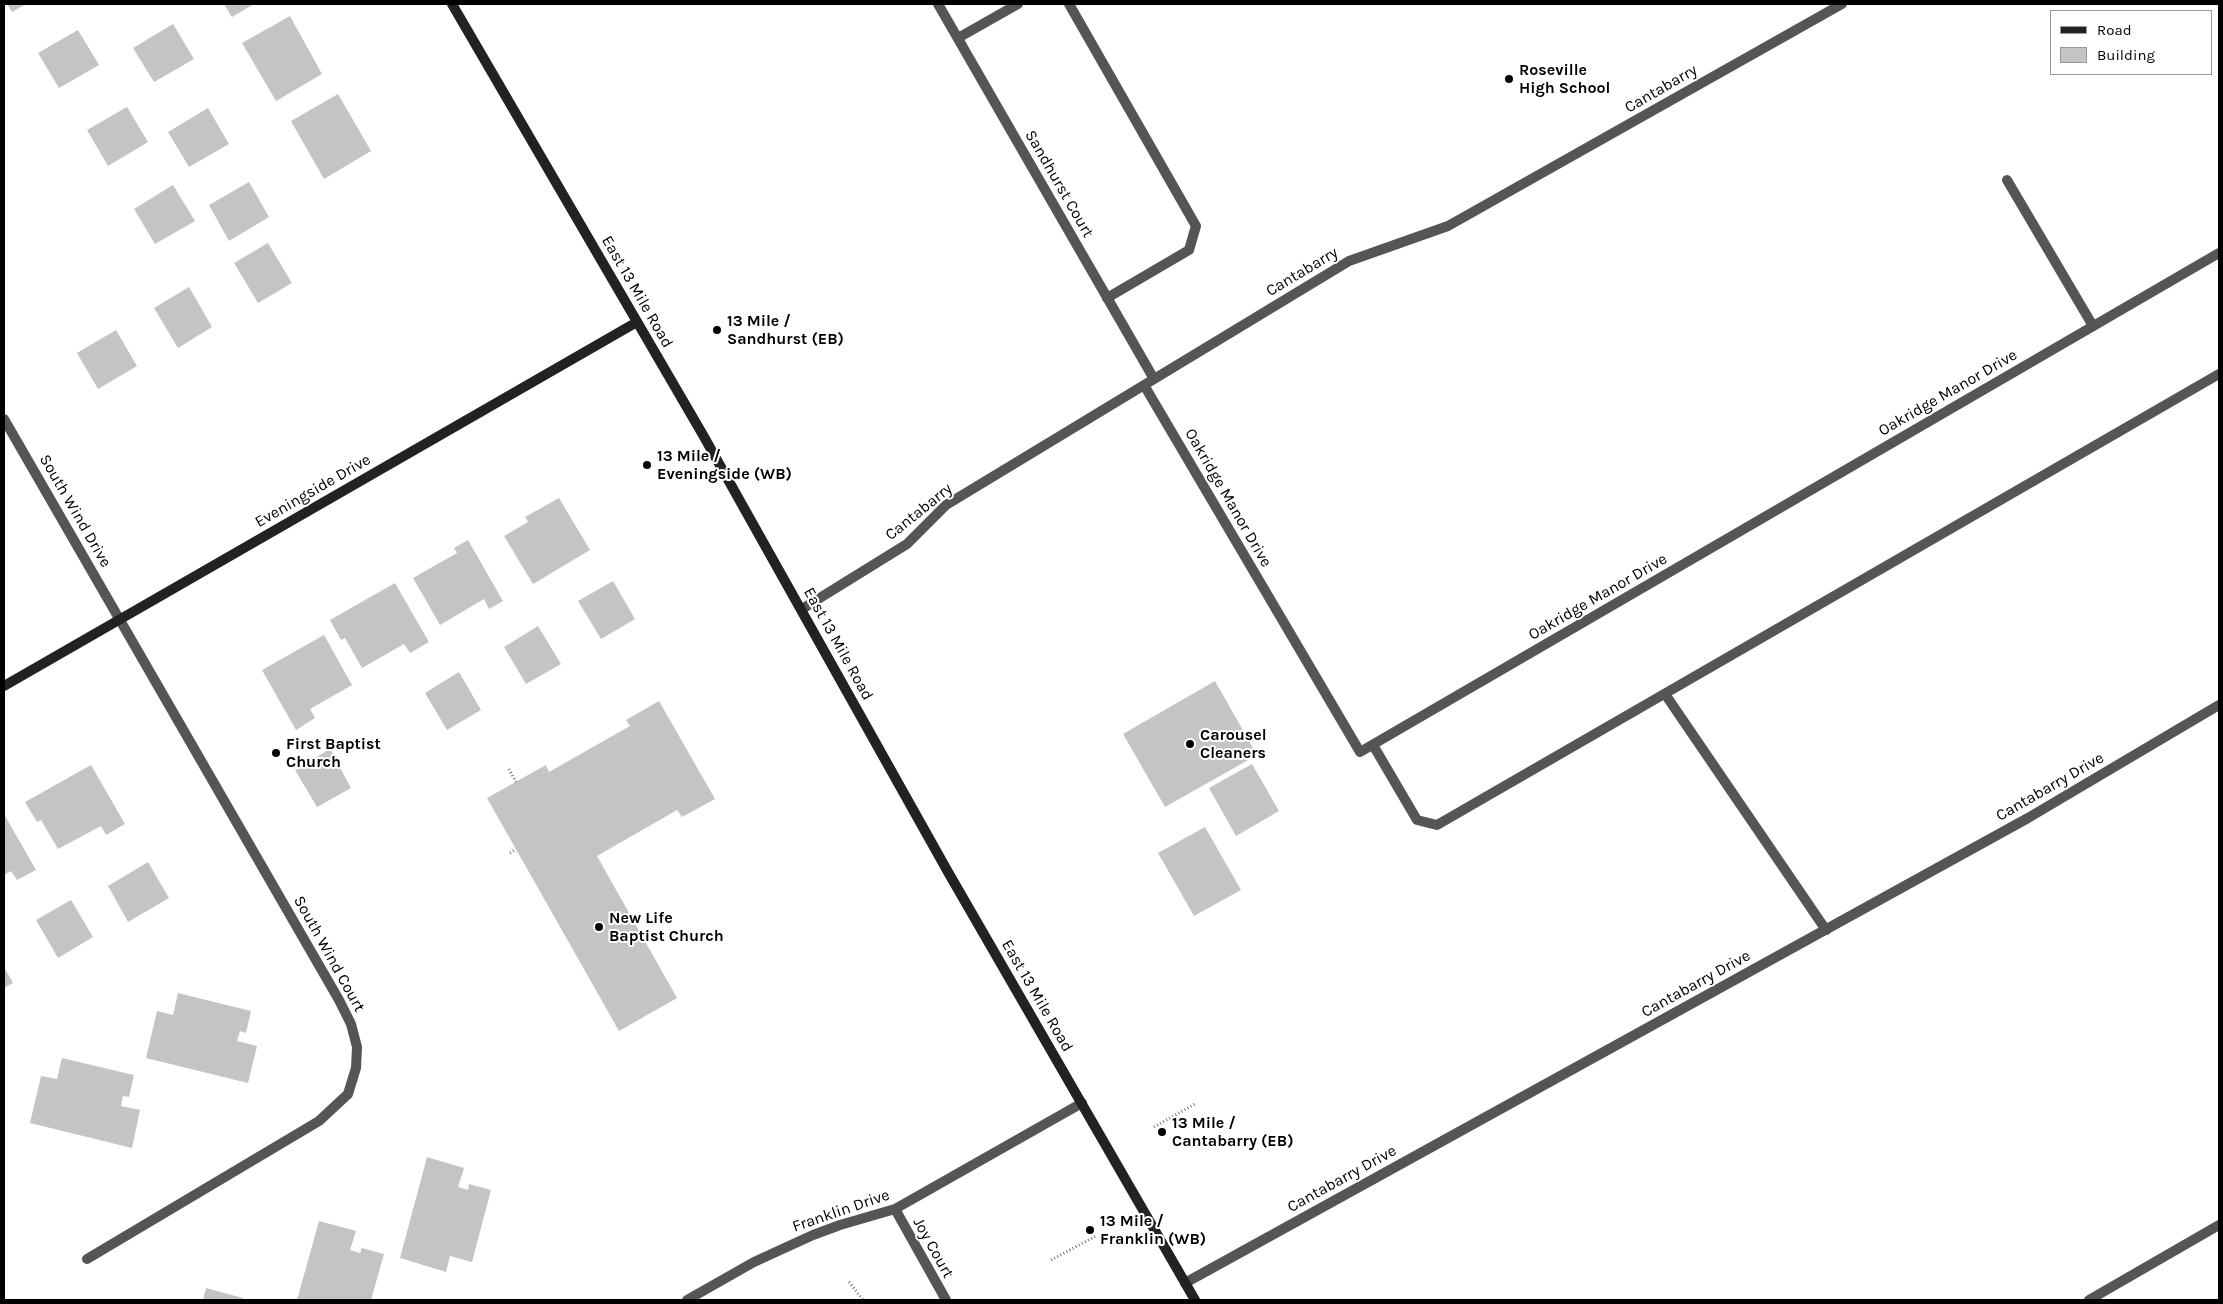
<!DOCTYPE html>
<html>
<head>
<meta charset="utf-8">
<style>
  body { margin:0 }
  #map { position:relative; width:2223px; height:1304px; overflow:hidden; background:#fff; font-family:Karla,sans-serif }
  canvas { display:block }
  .frame { position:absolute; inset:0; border:5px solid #000; pointer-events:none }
  .legend { position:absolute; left:2050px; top:10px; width:162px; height:65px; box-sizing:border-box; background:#fff; border:1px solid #999; margin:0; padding:6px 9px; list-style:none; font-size:15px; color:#000 }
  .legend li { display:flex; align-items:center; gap:10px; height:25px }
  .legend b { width:25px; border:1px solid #999 }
</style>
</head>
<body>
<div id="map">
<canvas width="2223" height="1304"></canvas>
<div class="frame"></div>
<ul class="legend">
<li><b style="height:6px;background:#222"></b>Road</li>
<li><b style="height:14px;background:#c4c4c4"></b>Building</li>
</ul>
</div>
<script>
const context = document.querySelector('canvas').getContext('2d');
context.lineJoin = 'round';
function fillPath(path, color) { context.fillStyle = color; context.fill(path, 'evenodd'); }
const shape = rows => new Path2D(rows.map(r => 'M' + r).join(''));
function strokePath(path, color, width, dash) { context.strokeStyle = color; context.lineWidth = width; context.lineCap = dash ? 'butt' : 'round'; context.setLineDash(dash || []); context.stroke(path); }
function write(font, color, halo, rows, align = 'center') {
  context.font = font + ' Karla,sans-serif'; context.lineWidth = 4; context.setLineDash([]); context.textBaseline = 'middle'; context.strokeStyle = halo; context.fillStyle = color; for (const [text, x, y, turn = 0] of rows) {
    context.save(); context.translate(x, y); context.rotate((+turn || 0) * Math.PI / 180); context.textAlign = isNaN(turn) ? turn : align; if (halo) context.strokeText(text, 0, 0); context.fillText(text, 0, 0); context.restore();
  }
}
fillPath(shape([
  [7,4,26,4,12,12],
  [224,4,254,4,232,17],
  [290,16,322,74,276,101,242,43],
  [173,24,194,59,154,82,133,48],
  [78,30,99,65,59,88,38,53],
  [338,94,371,151,324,179,291,121],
  [127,107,148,142,108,166,87,130],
  [208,108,229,144,189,167,168,132],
  [249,182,269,217,229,241,209,205],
  [173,185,195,221,155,244,134,209],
  [268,243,292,283,258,303,234,263],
  [189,287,212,327,178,348,154,308],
  [116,330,137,366,98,389,77,353],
  [559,498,590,550,533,584,504,536,528,522,525,517],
  [468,540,503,601,489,609,484,599,440,625,413,578,457,553,454,548],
  [613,581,635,619,601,639,578,601],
  [395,583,429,642,410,653,404,644,362,668,345,638,341,640,330,620],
  [538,626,561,664,526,684,504,647],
  [324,635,352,685,310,709,315,718,296,730,262,670],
  [459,672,481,710,447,730,425,693],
  [1215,681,1257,755,1165,807,1123,734],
  [659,701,715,799,682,817,677,810,597,856,677,998,619,1031,487,798,546,765,549,772,630,726,626,720],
  [330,749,351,788,317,807,295,770],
  [1252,764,1279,811,1236,836,1209,788],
  [91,765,125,824,106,835,101,826,58,849,41,820,37,822,25,802],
  [4,814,36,870,17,880,11,871,4,875],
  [1205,827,1241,890,1194,916,1158,853],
  [148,862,169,898,128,922,108,886],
  [71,900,93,937,58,958,36,920],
  [4,967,13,983,4,988],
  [178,993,251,1011,246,1033,240,1031,237,1041,257,1046,248,1083,146,1058,157,1011,173,1015],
  [62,1058,134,1075,129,1097,123,1096,121,1106,140,1110,132,1148,30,1123,41,1076,57,1079],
  [427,1157,464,1168,458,1187,468,1190,469,1184,491,1190,472,1262,450,1256,446,1272,400,1258],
  [319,1221,356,1231,350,1250,360,1253,362,1248,384,1254,371,1300,297,1300],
  [206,1288,243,1298,242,1300,203,1300]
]), '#c4c4c4');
strokePath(shape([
  [509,769,516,782],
  [510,853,516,849],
  [1154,1127,1195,1104],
  [1051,1260,1096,1236],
  [849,1282,863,1300]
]), '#777', 3, [1, 2.5]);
strokePath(shape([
  [1069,4,1196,226,1189,250,1107,298],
  [958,38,1018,4],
  [2007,180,2093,326],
  [1665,694,1826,930],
  [1373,745,1417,820,1437,825,2219,374]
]), '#555', 10);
strokePath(shape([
  [938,4,1154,379],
  [1144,385,1360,752,2219,253],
  [4,419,339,1000,351,1024,357,1047,356,1068,348,1094,319,1121,87,1259],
  [802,609,907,544,946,505,1349,261,1448,226,1842,4],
  [895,1209,946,1300],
  [1185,1283,2028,818,2219,705],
  [687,1300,754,1262,813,1235,840,1225,895,1209,1082,1103],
  [2089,1300,2219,1225]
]), '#555', 10);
strokePath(shape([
  [452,4,703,435,948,872,1195,1300],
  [4,686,637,322]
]), '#222', 10);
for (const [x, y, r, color] of [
  [1509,79,5,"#000"],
  [717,330,5,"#000"],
  [647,465,5,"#000"],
  [1190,744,5,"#000"],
  [276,753,5,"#000"],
  [599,927,5,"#000"],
  [1162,1132,5,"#000"],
  [1090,1230,5,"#000"]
]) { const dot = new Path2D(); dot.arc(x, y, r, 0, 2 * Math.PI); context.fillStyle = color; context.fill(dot); strokePath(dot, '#fff', 2); }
write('bold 16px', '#000', '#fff', [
  ["Roseville",1519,70],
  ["High School",1519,88],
  ["13 Mile /",727,321],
  ["Sandhurst (EB)",727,339],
  ["13 Mile /",657,456],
  ["Eveningside (WB)",657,474],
  ["Carousel",1200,735],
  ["Cleaners",1200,753],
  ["First Baptist",286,744],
  ["Church",286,762],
  ["New Life",609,918],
  ["Baptist Church",609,936],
  ["13 Mile /",1172,1123],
  ["Cantabarry (EB)",1172,1141],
  ["13 Mile /",1100,1221],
  ["Franklin (WB)",1100,1239]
], 'left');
write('16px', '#000', '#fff', [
  ["Cantabarry",1661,89,-30],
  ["Sandhurst Court",1059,184,60],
  ["Cantabarry",1302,272,-31],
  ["East 13 Mile Road",637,292,60],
  ["Oakridge Manor Drive",1948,393,-30],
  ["Eveningside Drive",313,491,-30],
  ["Oakridge Manor Drive",1228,498,60],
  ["South Wind Drive",75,511,60],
  ["Cantabarry",919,512,-39],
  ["Oakridge Manor Drive",1598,597,-30],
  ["East 13 Mile Road",838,644,61],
  ["Cantabarry Drive",2050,787,-30],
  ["South Wind Court",329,954,61],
  ["Cantabarry Drive",1696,984,-29],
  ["East 13 Mile Road",1037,996,60],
  ["Cantabarry Drive",1342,1179,-29],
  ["Franklin Drive",841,1211,-19],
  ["Joy Court",933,1248,61]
]);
</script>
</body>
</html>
